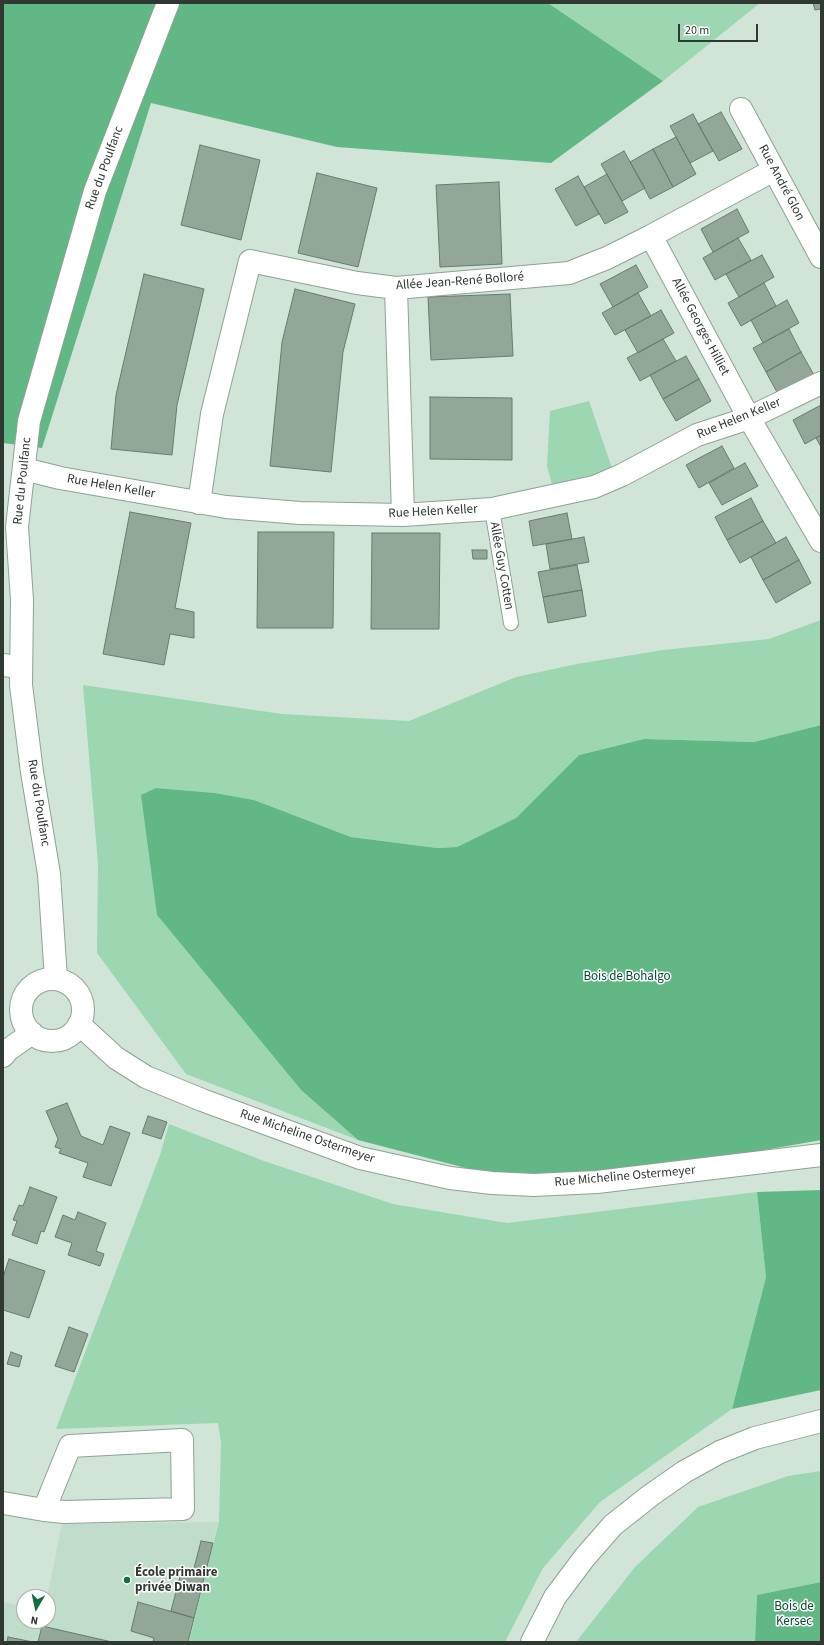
<!DOCTYPE html>
<html>
<head>
<meta charset="utf-8">
<style>
  body { margin:0 }
  #map { position:relative; width:824px; height:1645px; overflow:hidden; background:#d0e5d7; font-family:"Source Sans 3",sans-serif }
  canvas { display:block }
  .frame { position:absolute; inset:0; border:4px solid #303832; pointer-events:none }
  .north { position:absolute; left:16px; top:1589px; width:40px; height:40px; box-sizing:border-box; background:#fff; border:1px solid #acafad; border-radius:50%; rotate:189deg; font-size:11px; font-weight:700; line-height:16px; text-align:center; color:#303832 }
  .north::after { content:''; display:block; margin:auto; width:14px; height:18px; background:#136f43; clip-path:polygon(50% 0,100% 100%,50% 72%,0 100%) }
  .scale { position:absolute; left:678px; top:24px; width:80px; height:18px; box-sizing:border-box; border:2px solid #303832; border-top:0; padding-left:5px; font-size:12px; line-height:14px; white-space:nowrap; color:#303832; -webkit-text-stroke:3px #fff; paint-order:stroke }
</style>
</head>
<body>
<div id="map">
<canvas width="824" height="1645"></canvas>
<div class="frame"></div>
<div class="north">N</div>
<div class="scale">20 m</div>
</div>
<script>
const context = document.querySelector('canvas').getContext('2d');
context.lineJoin = 'round';
function fillPath(path, color) { context.fillStyle = color; context.fill(path, 'evenodd'); }
const shape = rows => new Path2D(rows.map(r => 'M' + r).join(''));
function strokePath(path, color, width, dash) { context.strokeStyle = color; context.lineWidth = width; context.lineCap = dash ? 'butt' : 'round'; context.setLineDash(dash || []); context.stroke(path); }
function write(font, color, halo, rows, align = 'center') {
  context.font = font + ' "Source Sans 3",sans-serif'; context.lineWidth = 3; context.setLineDash([]); context.textBaseline = 'middle'; context.strokeStyle = halo; context.fillStyle = color; for (const [text, x, y, turn = 0] of rows) {
    context.save(); context.translate(x, y); context.rotate((+turn || 0) * Math.PI / 180); context.textAlign = isNaN(turn) ? turn : align; if (halo) context.strokeText(text, 0, 0); context.fillText(text, 0, 0); context.restore();
  }
}
fillPath(shape([
  [218,1522,188,1642,3,1642,3,1602,24,1606,24,1621,48,1621,47,1597,62,1524]
]), '#c0dcca');
fillPath(shape([
  [548,3,760,3,663,81],
  [589,401,613,471,553,488,547,466,550,411],
  [821,620,821,725,754,742,644,739,579,755,516,818,457,847,437,848,351,837,254,800,215,793,156,788,157,915,301,1090,358,1140,186,1074,97,953,98,864,83,685,282,714,409,721,516,677,577,664,663,650,769,639],
  [169,1124,264,1161,393,1204,507,1223,757,1192,766,1277,732,1409,600,1502,543,1568,505,1642,189,1642,219,1521,221,1443,218,1423,56,1429,160,1155],
  [821,1471,821,1582,757,1595,755,1642,576,1642,635,1567,698,1507,788,1476]
]), '#9cd7b2');
fillPath(shape([
  [3,3,548,3,663,81,551,163,337,147,151,103,42,448,3,443],
  [821,725,821,1140,640,1172,489,1174,358,1140,301,1090,157,915,141,795,156,788,215,793,254,800,351,837,437,848,457,847,516,818,579,755,644,739,754,742],
  [821,1190,821,1390,732,1409,766,1277,757,1192],
  [821,1582,821,1642,755,1642,757,1595]
]), '#61b885');
const building = shape([
  [813,3,821,3,821,9,815,10,813,3],
  [721,112,742,149,719,161,698,124,721,112],
  [693,114,713,151,690,163,670,126,693,114],
  [676,137,696,174,673,187,653,149,676,137],
  [200,145,260,160,241,240,181,225,200,145],
  [653,149,673,187,650,199,630,162,653,149],
  [624,151,645,188,622,201,601,164,624,151],
  [317,173,377,188,358,267,298,253,317,173],
  [607,174,628,212,605,224,584,187,607,174],
  [578,176,599,214,576,226,555,189,578,176],
  [499,182,502,264,440,267,436,185,499,182],
  [737,209,749,232,713,252,701,229,737,209],
  [738,238,751,260,715,280,703,258,738,238],
  [762,255,774,277,739,297,726,274,762,255],
  [636,265,648,287,613,307,600,284,636,265],
  [144,274,204,289,177,405,172,455,111,449,116,395,144,274],
  [764,283,776,306,741,326,728,303,764,283],
  [295,289,355,304,343,352,331,472,270,466,282,342,295,289],
  [638,293,651,316,615,335,602,313,638,293],
  [510,294,513,356,431,360,428,297,510,294],
  [787,300,799,323,763,343,751,320,787,300],
  [661,310,674,333,638,353,625,330,661,310],
  [789,329,801,352,766,372,753,348,789,329],
  [663,339,676,361,640,381,627,358,663,339],
  [801,352,814,375,778,394,766,372,801,352],
  [686,356,699,379,663,399,650,375,686,356],
  [699,379,711,401,676,421,663,399,699,379],
  [430,397,512,398,512,460,430,459,430,397],
  [821,405,821,435,805,444,793,420,821,405],
  [821,435,821,447,816,438,821,435],
  [722,446,734,468,699,488,686,465,722,446],
  [745,463,758,486,722,505,709,483,745,463],
  [751,498,763,521,727,540,715,517,751,498],
  [130,512,191,523,175,608,194,612,194,638,170,634,164,665,103,654,130,512],
  [567,513,572,539,533,546,529,521,567,513],
  [763,521,776,543,740,563,727,540,763,521],
  [258,532,334,532,333,628,257,628,258,532],
  [372,533,440,533,439,629,371,629,372,533],
  [584,537,589,562,550,569,546,544,584,537],
  [786,537,799,560,763,580,751,557,786,537],
  [472,550,487,550,487,559,473,559,472,550],
  [799,560,811,583,776,603,763,580,799,560],
  [577,565,582,590,543,597,538,572,577,565],
  [582,590,586,616,548,623,543,597,582,590],
  [67,1103,81,1136,103,1145,110,1126,130,1133,111,1186,83,1177,88,1163,59,1153,61,1149,55,1147,58,1139,46,1111,67,1103],
  [148,1116,167,1122,161,1139,142,1133,148,1116],
  [30,1187,57,1197,44,1232,41,1231,37,1244,12,1235,17,1221,13,1220,19,1205,23,1206,30,1187],
  [78,1212,106,1223,96,1251,104,1254,100,1266,68,1255,72,1243,55,1237,63,1215,75,1220,78,1212],
  [9,1259,45,1271,29,1318,3,1310,3,1277,9,1259],
  [69,1327,88,1334,74,1372,55,1366,69,1327],
  [11,1352,22,1356,19,1367,7,1364,11,1352],
  [201,1541,213,1543,194,1618,171,1611,182,1569,193,1572,201,1541],
  [138,1602,194,1618,188,1642,153,1642,154,1638,131,1631,138,1602],
  [42,1626,112,1642,38,1642,42,1626],
  [8,1637,33,1642,7,1642,8,1637]
]);
fillPath(building, '#93a799');
strokePath(building, '#687b6e', 1);
const service = shape([
  [492,509,511,623]
]);
const minor = shape([
  [741,109,821,257],
  [651,236,749,418,821,541],
  [396,288,403,515],
  [24,469,60,478,226,507,300,513,403,515,492,509,594,487,622,475,697,435,749,418,821,383],
  [199,503,212,414,250,261,357,283,396,288,569,273,607,258,651,236,774,170],
  [3,665,21,667],
  [56,979,49,874,32,772,21,685,22,600,17,527,29,421,95,191,168,3],
  '21 1010a31 31 0 1 1 62 0a31 31 0 1 1-62 0Z',
  [79,1024,116,1058,146,1077,202,1100,360,1158,450,1178,492,1183,534,1185,597,1182,821,1155],
  [3,1056,8,1050,32,1033],
  [3,1503,44,1510,64,1512,183,1509,182,1440,70,1446,44,1510]
]);
const tertiary = shape([
  [532,1642,555,1597,585,1557,613,1525,651,1495,684,1472,720,1452,755,1438,821,1421]
]);
strokePath(service, '#8ea295', 16);
strokePath(minor, '#8ea295', 24);
strokePath(tertiary, '#8ea295', 24);
strokePath(service, '#fff', 14);
strokePath(minor, '#fff', 22);
strokePath(tertiary, '#fff', 22);
for (const [x, y, r, color] of [
  [127,1580,4,"#136f43"]
]) { const dot = new Path2D(); dot.arc(x, y, r, 0, 2 * Math.PI); context.fillStyle = color; context.fill(dot); strokePath(dot, '#fff', 1.5); }
write('13px', '#303832', '#fff', [
  ["Rue du Poulfanc",105,168,-70],
  ["Rue André Glon",781,183,62],
  ["Allée Jean-René Bolloré",460,282,-4],
  ["Allée Georges Hilliet",700,327,62],
  ["Rue Helen Keller",739,419,-22],
  ["Rue du Poulfanc",23,481,-84],
  ["Rue Helen Keller",111,487,10],
  ["Rue Helen Keller",433,512,-3],
  ["Allée Guy Cotten",501,566,80],
  ["Rue du Poulfanc",38,803,81],
  ["Rue Micheline Ostermeyer",307,1137,19],
  ["Rue Micheline Ostermeyer",625,1177,-5]
]);
write('13px', '#064d2c', '#fff', [
  ["Bois de Bohalgo",627,977],
  ["Bois de",794,1607],
  ["Kersec",794,1622]
]);
write('bold 13px', '#303832', '#fff', [
  ["École primaire",135,1573],
  ["privée Diwan",135,1588]
], 'left');
</script>
</body>
</html>
